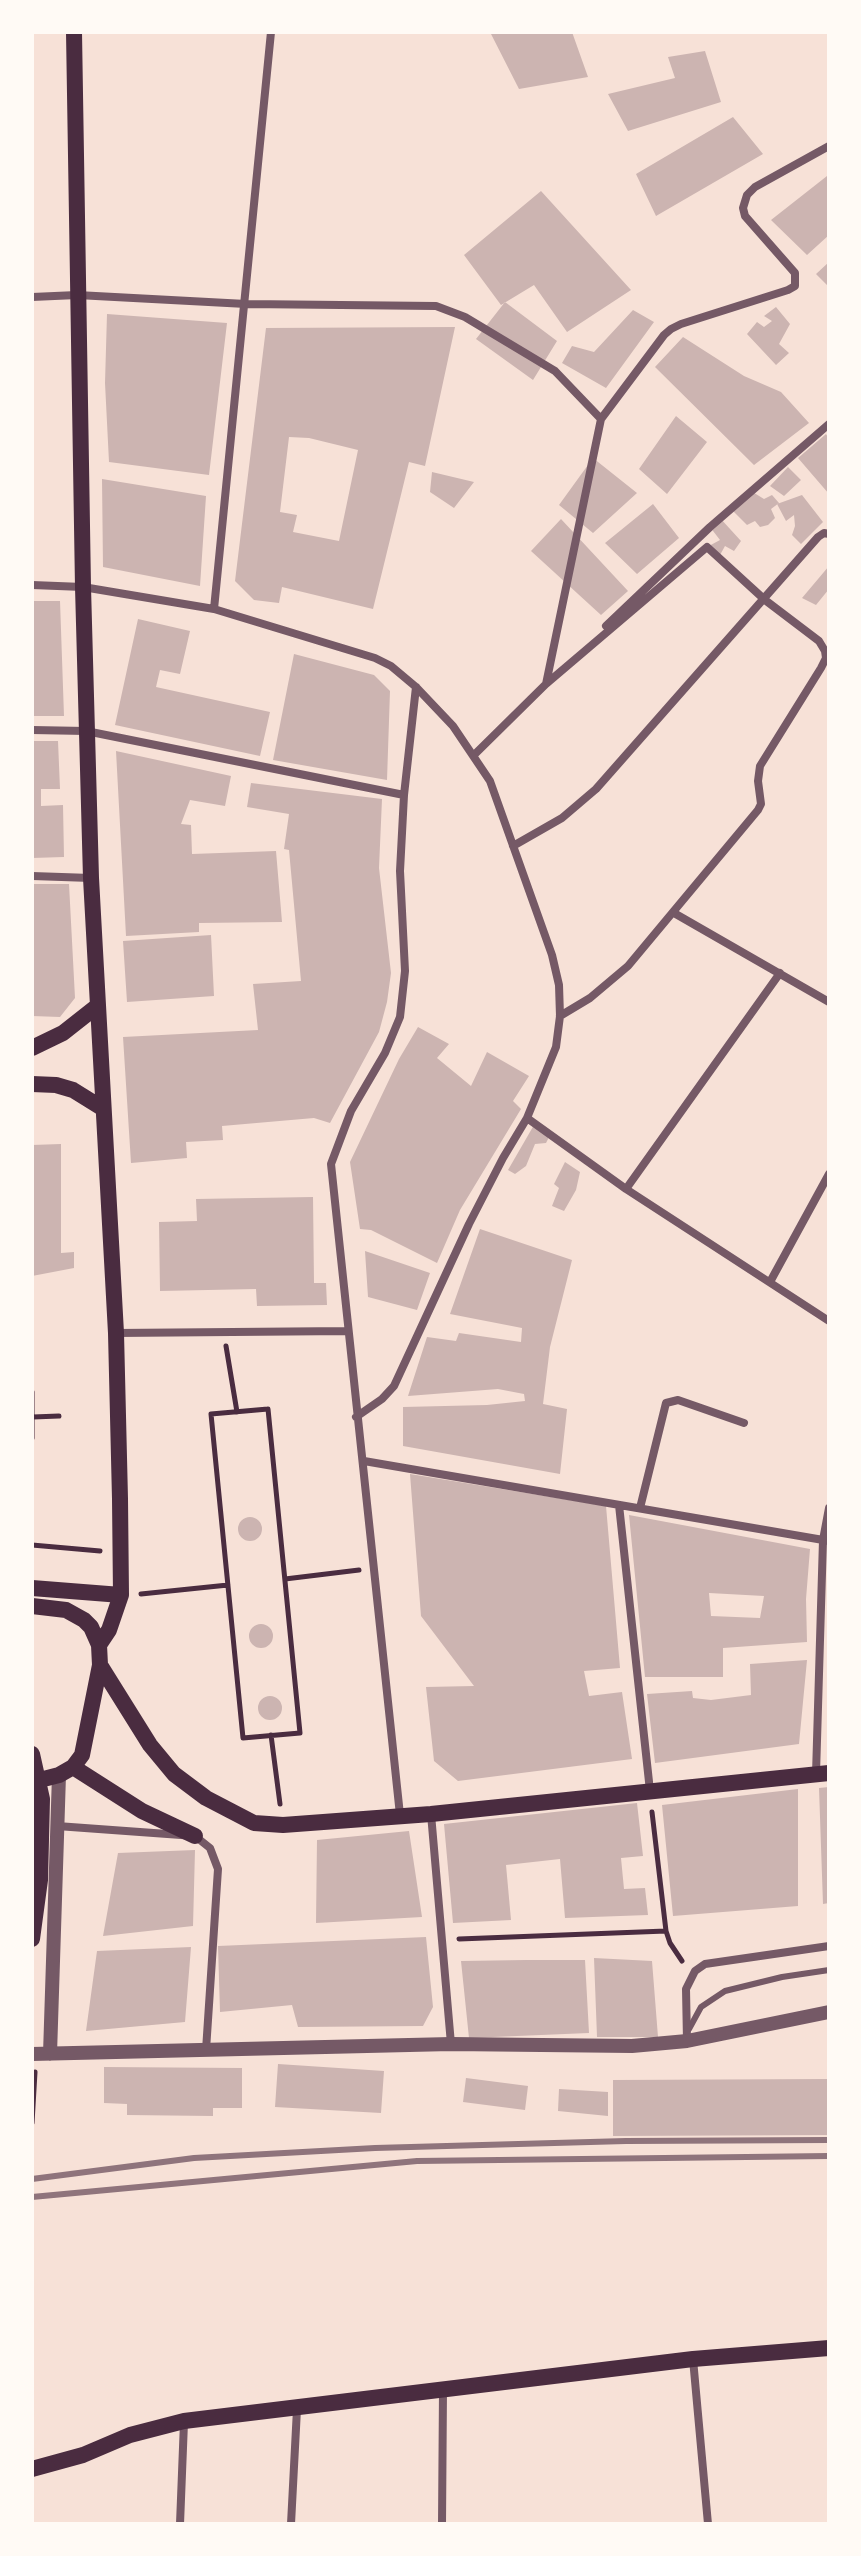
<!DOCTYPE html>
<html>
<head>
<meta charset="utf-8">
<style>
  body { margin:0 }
  #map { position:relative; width:861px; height:2556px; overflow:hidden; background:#f7e1d7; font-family:"Nunito Sans",sans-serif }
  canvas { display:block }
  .frame { position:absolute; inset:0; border:34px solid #fffaf5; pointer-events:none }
</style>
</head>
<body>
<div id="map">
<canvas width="861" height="2556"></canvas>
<div class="frame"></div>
</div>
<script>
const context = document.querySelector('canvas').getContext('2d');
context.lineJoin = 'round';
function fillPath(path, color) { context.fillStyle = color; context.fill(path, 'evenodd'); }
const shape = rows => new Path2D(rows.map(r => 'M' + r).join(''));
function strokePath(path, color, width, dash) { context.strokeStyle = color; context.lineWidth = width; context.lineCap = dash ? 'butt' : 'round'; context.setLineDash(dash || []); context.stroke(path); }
fillPath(shape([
  [490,32,572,32,588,77,519,89],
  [705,51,721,102,628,131,608,94,675,78,668,57],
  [733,117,763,154,656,216,636,174],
  [827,176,829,178,829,235,807,255,771,220],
  [541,191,631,290,567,332,534,285,501,305,464,255],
  [829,262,829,287,816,274],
  [505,302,557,341,533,380,476,339],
  [776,307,790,324,779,344,789,353,776,365,747,334,757,322,764,327,772,321,764,316],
  [633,310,654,322,606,388,562,363,572,346,594,352],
  [107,314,227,323,209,475,109,462,105,383],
  [455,327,425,466,409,462,373,609,282,587,279,603,254,600,235,581,266,328],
  [289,437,309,438,358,450,339,541,293,532,297,515,280,512],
  [683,337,744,376,781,392,809,423,754,465,655,367],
  [676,416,707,442,667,494,639,469],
  [826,434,829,439,829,494,798,458],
  [593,458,637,493,593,533,559,505],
  [788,467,801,480,784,496,770,486],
  [432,472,474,482,454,508,430,492],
  [102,479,206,496,200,586,103,567],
  [751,491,764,499,772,495,779,503,771,509,775,518,768,525,760,527,755,521,747,525,731,509],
  [802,495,823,522,801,544,792,535,795,526,794,515,786,521,777,504],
  [653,504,679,538,637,574,605,543],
  [720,518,741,541,734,551,725,546,720,555,707,547,720,540,710,527],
  [561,519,628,591,601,615,531,551],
  [829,566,829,589,816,605,802,598],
  [32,601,60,601,64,716,32,716],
  [138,619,190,631,180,674,160,670,156,687,270,712,260,756,115,725],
  [294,654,374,675,390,691,387,780,273,760],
  [32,741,58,741,60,789,41,789,41,806,63,805,64,857,32,858],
  [116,751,231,776,225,806,190,800,181,824,191,825,192,854,276,851,282,922,199,923,199,932,126,936],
  [251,783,382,799,379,868,391,973,387,1002,379,1032,330,1123,314,1118,222,1126,223,1140,186,1142,187,1158,131,1163,123,1037,258,1030,253,984,301,981,289,850,284,849,289,814,247,807],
  [32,884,69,884,75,998,60,1017,32,1016],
  [211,935,214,996,127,1002,123,941],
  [418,1027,449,1044,437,1058,471,1086,487,1052,529,1076,513,1101,521,1109,460,1210,437,1263,371,1230,360,1229,350,1162,399,1059],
  [534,1125,549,1137,546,1143,535,1144,526,1166,515,1174,508,1170],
  [61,1144,61,1253,74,1252,74,1268,32,1276,32,1145],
  [565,1162,580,1172,576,1190,564,1211,552,1206,559,1188,554,1184],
  [313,1197,314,1283,326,1283,327,1305,257,1306,256,1289,160,1291,159,1222,197,1221,196,1199],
  [480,1229,572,1260,550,1347,543,1404,567,1409,560,1474,403,1446,403,1407,487,1405,525,1401,524,1394,498,1389,408,1396,427,1337,456,1341,459,1333,521,1342,522,1328,450,1314],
  [365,1251,430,1273,417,1310,368,1297],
  [410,1474,606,1506,620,1668,584,1671,589,1696,622,1692,632,1759,458,1781,434,1761,426,1687,474,1686,421,1616],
  [629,1515,810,1549,806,1599,807,1642,723,1648,723,1677,645,1677],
  [709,1593,764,1596,760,1618,711,1616],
  '238 1529a12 12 0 1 1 24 0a12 12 0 1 1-24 0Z',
  '249 1636a12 12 0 1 1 24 0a12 12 0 1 1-24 0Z',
  [807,1660,799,1744,655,1763,647,1694,692,1691,693,1698,711,1700,751,1695,750,1664],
  '258 1708a12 12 0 1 1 24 0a12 12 0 1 1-24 0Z',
  [829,1787,829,1903,823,1904,819,1788],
  [798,1789,798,1906,673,1916,662,1805],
  [637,1803,643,1856,621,1858,624,1889,645,1888,648,1915,565,1918,560,1859,506,1865,511,1920,453,1923,444,1824],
  [409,1831,422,1917,316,1923,317,1840],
  [195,1850,193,1926,103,1936,118,1853],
  [426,1937,433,2007,423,2026,298,2027,292,2005,220,2012,218,1946],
  [191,1947,185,2022,86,2031,97,1951],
  [594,1958,652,1961,658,2037,597,2037],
  [526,1960,585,1960,589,2033,469,2038,461,1961],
  [278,2064,384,2071,381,2113,275,2107],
  [104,2067,242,2068,242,2108,213,2108,213,2116,127,2115,127,2104,104,2103],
  [466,2078,528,2086,525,2110,463,2102],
  [829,2079,829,2135,613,2136,613,2080],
  [559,2089,608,2092,608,2116,558,2111]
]), '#ccb4b1');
strokePath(shape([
  [226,1346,237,1412],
  [32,1392,32,1438],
  [268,1409,300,1733,243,1738,211,1414,268,1409],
  [33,1417,59,1416],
  [32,1545,100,1551],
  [285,1579,359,1570],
  [141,1594,228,1585],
  [271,1735,280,1804],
  [652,1812,666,1931,670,1943,682,1961],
  [459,1939,666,1931],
  [32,2123,35,2072]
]), '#4a2c40', 5);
strokePath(shape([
  [689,2029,701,2007,725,1991,782,1977,829,1970]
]), '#755966', 6);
strokePath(shape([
  [32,297,77,295,246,304,436,306,465,317,555,371,601,419,546,684,707,547,765,600,819,641,825,651,826,658,821,668,760,766,758,781,761,804,758,810,628,966,590,998,560,1016],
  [601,419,664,335,671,329,681,324,788,290,795,286,795,273,745,216,743,208,747,195,755,187,829,146],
  [32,585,83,587,214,609,375,658,391,666,416,687,453,726,490,781,552,955,559,985,560,1016,556,1047,527,1118,503,1158,469,1224,394,1386,382,1399,356,1417],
  [214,609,271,32],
  [606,626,710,527,829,424],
  [32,730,86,731,404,795],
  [474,755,547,683],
  [513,846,562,818,596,789,818,537,824,533,829,534],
  [32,876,91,878],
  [674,913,829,1002],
  [527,1118,626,1189,829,1321],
  [626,1189,780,973],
  [770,1282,829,1174],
  [116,1333,348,1331],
  [364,1461,829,1541],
  [619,1505,650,1791],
  [640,1508,666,1403,678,1400,744,1423],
  [816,1774,823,1540,829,1508],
  [431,1814,451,2044],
  [400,1815,331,1164,351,1111,385,1053,400,1017,405,971,400,871,404,795,416,687],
  [57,1826,195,1836,210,1848,218,1869,206,2050],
  [687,2041,686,1989,695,1971,705,1964,829,1946],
  [693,2359,708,2524],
  [180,2524,184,2422],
  [291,2524,297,2409],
  [442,2524,443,2390]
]), '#755966', 8);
strokePath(shape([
  [32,1831,34,1782],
  [32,2054,451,2044,632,2046,687,2041,829,2012],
  [50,2054,59,1775]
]), '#755966', 14);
strokePath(shape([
  [74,32,83,587,91,878,116,1333,120,1499,121,1595,109,1630,99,1645],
  [32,1048,63,1033,96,1007],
  [32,1084,56,1085,73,1090,102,1108],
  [32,1588,121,1595],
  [32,1606,66,1610,84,1620,91,1627,99,1645,100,1665,82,1755,73,1767,59,1775,32,1782],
  [100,1665,150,1745,174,1774,206,1798,254,1823,283,1825,431,1814,829,1773],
  [32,1754,42,1799,40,1880,32,1939],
  [73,1767,142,1811,195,1836],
  [32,2469,83,2455,130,2435,184,2421,693,2359,829,2348]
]), '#4a2c40', 16);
strokePath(shape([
  [32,2179,194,2158,375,2148,626,2141,829,2140],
  [32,2197,417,2161,829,2156]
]), '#8f747c', 6);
</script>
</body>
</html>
